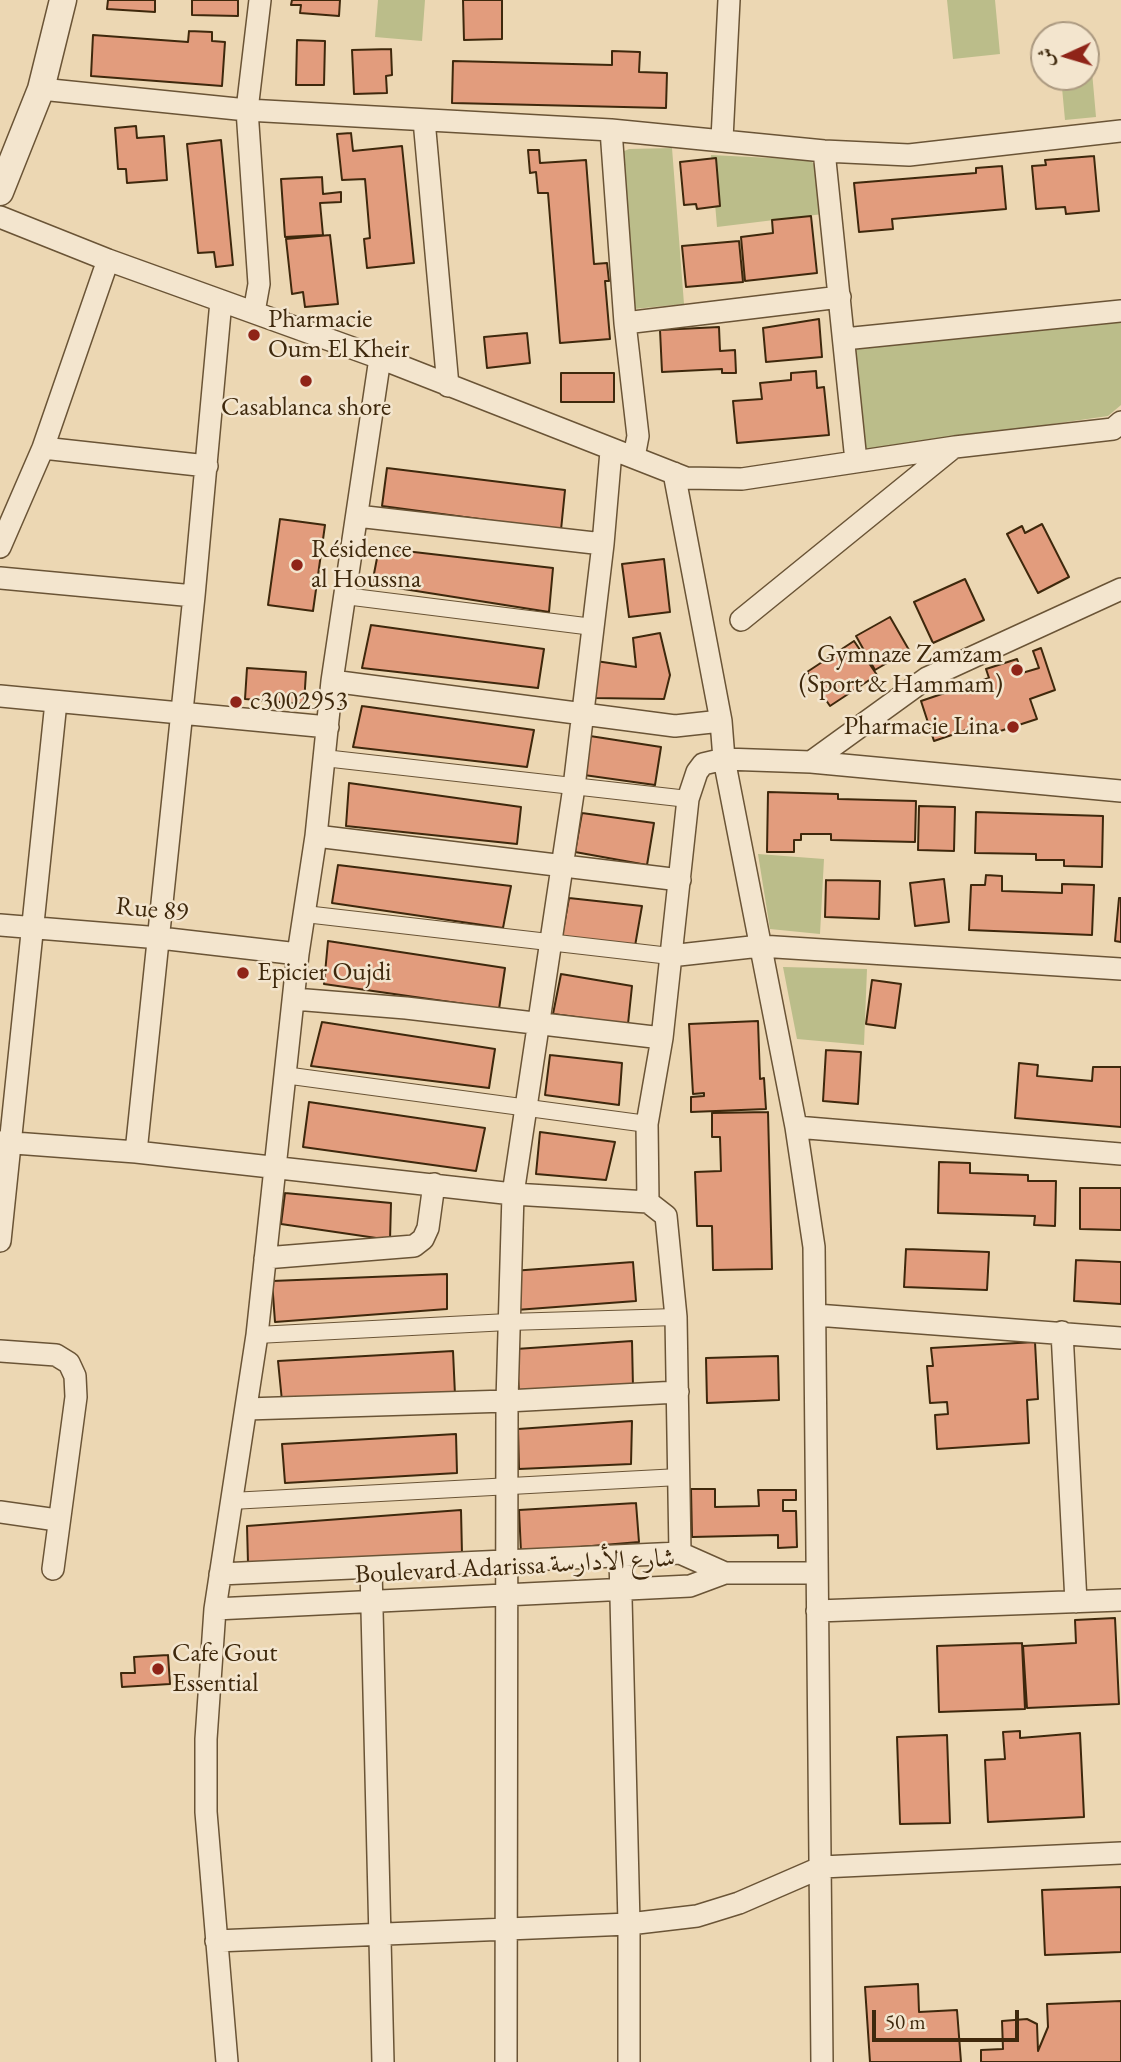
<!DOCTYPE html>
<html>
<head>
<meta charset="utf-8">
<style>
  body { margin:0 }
  #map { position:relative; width:1121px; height:2062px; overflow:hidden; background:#ecd7b3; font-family:"EB Garamond",Amiri,serif }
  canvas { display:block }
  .north { position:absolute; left:1030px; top:21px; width:70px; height:70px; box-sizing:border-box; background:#f3e5ce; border:2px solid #ab9980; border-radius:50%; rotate:266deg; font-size:19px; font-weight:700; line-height:28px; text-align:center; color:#3e280c }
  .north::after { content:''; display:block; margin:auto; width:24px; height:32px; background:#8f2418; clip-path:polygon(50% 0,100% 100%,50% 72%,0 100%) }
  .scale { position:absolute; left:872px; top:2010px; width:147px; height:32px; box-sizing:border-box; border:4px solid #3e280c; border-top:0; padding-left:9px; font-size:21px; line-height:24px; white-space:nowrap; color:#3e280c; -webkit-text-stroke:5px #f3e5ce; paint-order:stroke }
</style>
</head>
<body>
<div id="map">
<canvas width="1121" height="2062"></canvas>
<div class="north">ش</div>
<div class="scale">50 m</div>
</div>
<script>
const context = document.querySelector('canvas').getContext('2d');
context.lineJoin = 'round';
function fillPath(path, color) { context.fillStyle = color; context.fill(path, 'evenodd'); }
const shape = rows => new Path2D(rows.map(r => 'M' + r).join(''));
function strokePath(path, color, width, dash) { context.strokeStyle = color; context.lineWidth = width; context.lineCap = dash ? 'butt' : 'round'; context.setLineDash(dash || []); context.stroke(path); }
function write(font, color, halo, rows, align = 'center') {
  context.font = font + ' "EB Garamond",Amiri,serif'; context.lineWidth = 5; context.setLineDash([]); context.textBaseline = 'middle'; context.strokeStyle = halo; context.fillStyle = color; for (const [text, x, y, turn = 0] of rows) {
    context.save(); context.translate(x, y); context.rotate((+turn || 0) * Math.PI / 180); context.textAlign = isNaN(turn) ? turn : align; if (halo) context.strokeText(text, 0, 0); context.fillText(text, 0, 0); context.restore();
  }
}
fillPath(shape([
  [378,0,425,0,422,41,375,37],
  [947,0,995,0,1000,54,953,59],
  [1086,49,1090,49,1096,117,1065,120,1061,77,1086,77],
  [672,148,684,304,634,309,622,152,629,149],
  [711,155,811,160,817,169,823,214,717,227],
  [1121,320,1121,405,1108,416,872,450,866,448,854,349],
  [758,854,824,859,820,934,770,929],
  [783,967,867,969,864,1045,797,1039]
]), '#bbbd8a');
const building = shape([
  [108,0,155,0,155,12,107,9,108,0],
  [192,0,238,0,238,16,192,15,192,0],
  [292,0,340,0,339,16,300,13,301,5,291,5,292,0],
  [463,0,502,0,502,39,464,40,463,0],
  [189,31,212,32,212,41,225,42,222,86,91,76,93,35,188,42,189,31],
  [297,40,325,41,324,85,296,85,297,40],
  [391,49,392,75,386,76,387,93,354,94,352,50,391,49],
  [612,51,640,52,639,72,667,73,666,108,452,103,453,61,612,65,612,51],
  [136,126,137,138,164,136,167,180,127,183,126,169,118,169,115,128,136,126],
  [351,133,353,151,402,146,414,263,367,268,364,239,370,238,365,179,342,180,337,134,351,133],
  [221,140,233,265,216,267,214,252,198,253,187,144,221,140],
  [528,150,539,150,540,163,586,160,594,264,607,263,609,281,605,281,610,339,560,343,548,193,538,193,536,172,530,173,528,150],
  [1094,156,1099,211,1066,214,1065,207,1036,209,1032,166,1046,165,1045,160,1094,156],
  [716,158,720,206,697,209,696,204,684,205,680,162,716,158],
  [1002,166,1006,209,892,219,893,229,859,232,854,183,976,173,976,168,1002,166],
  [322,177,323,194,341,192,341,202,320,203,323,235,285,237,281,179,322,177],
  [811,216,817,273,745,281,741,237,773,233,772,220,811,216],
  [330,235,338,304,305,307,303,292,292,294,286,239,330,235],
  [739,241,743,282,686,287,682,246,739,241],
  [819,319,822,357,766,362,763,328,819,319],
  [719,327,720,351,735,350,736,373,722,373,722,369,662,372,660,330,719,327],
  [527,333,530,363,487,368,484,337,527,333],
  [816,371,817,388,824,387,829,435,737,443,733,401,762,399,760,383,791,380,791,373,816,371],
  [561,373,614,373,614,402,561,402,561,373],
  [387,468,565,490,561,530,382,506,387,468],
  [280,519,325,525,313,611,268,605,280,519],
  [1042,524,1069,577,1038,593,1007,534,1022,526,1025,533,1042,524],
  [379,548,553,568,549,612,372,584,379,548],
  [664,559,670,612,629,617,622,564,664,559],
  [965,579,984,620,933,643,914,602,965,579],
  [890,617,909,650,875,670,856,636,890,617],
  [371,625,544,649,538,688,362,668,371,625],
  [660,633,670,675,664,699,592,698,596,661,636,667,633,638,660,633],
  [854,641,877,675,830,706,807,672,854,641],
  [1041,648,1055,690,1030,699,1037,719,991,734,987,723,934,741,921,701,989,678,986,669,1017,659,1022,673,1039,668,1033,651,1041,648],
  [247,668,306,672,304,704,245,699,247,668],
  [362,706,534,730,527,767,353,747,362,706],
  [590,736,661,747,655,785,584,775,590,736],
  [349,783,521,807,517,844,346,826,349,783],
  [768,792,838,794,838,799,916,801,915,842,831,840,831,834,801,834,801,840,794,840,794,852,767,852,768,792],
  [919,806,955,807,954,851,918,850,919,806],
  [976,812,1103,816,1102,867,1064,866,1064,860,1036,860,1036,854,975,853,976,812],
  [582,813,654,823,647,865,575,852,582,813],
  [338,865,511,886,503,928,332,903,338,865],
  [986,875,1002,876,1002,891,1062,893,1062,884,1094,885,1092,935,969,930,971,885,985,885,986,875],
  [944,879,949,922,915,926,910,883,944,879],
  [826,880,880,881,879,919,825,917,826,880],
  [569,898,642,906,635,946,562,936,569,898],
  [1119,898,1121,898,1121,942,1115,941,1119,898],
  [328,941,505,968,499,1009,324,984,328,941],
  [561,974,632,986,628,1024,553,1014,561,974],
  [872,980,901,984,895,1028,866,1024,872,980],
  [758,1021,760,1079,764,1078,766,1109,691,1112,691,1097,704,1096,704,1093,693,1094,689,1024,758,1021],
  [322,1022,495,1049,489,1088,311,1066,322,1022],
  [826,1050,861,1052,858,1104,823,1101,826,1050],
  [550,1055,622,1063,619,1105,545,1095,550,1055],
  [1019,1063,1038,1065,1037,1076,1092,1081,1093,1067,1121,1067,1121,1127,1015,1118,1019,1063],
  [309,1102,485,1128,476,1171,303,1147,309,1102],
  [768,1112,772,1269,713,1270,712,1226,697,1226,695,1172,721,1171,720,1137,712,1137,712,1113,768,1112],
  [540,1132,615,1142,606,1180,536,1174,540,1132],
  [939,1162,970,1163,970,1173,1028,1175,1028,1181,1056,1181,1055,1226,1034,1225,1035,1216,938,1213,939,1162],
  [1080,1188,1121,1188,1121,1230,1080,1229,1080,1188],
  [285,1193,391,1203,390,1240,281,1224,285,1193],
  [906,1249,989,1252,987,1290,904,1287,906,1249],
  [1076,1260,1121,1262,1121,1304,1074,1301,1076,1260],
  [633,1262,636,1301,516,1310,512,1271,633,1262],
  [447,1274,447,1309,275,1322,272,1281,447,1274],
  [632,1341,633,1388,519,1393,516,1349,632,1341],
  [1035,1342,1038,1399,1027,1400,1029,1443,937,1449,935,1415,948,1414,947,1402,930,1403,927,1366,933,1366,931,1348,1035,1342],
  [453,1351,455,1395,282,1401,278,1361,453,1351],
  [778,1356,779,1400,707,1403,706,1358,778,1356],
  [632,1421,631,1464,519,1469,518,1429,632,1421],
  [456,1434,457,1473,285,1483,282,1444,456,1434],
  [691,1489,715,1489,715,1507,759,1506,758,1490,796,1490,796,1500,783,1500,783,1511,796,1511,797,1547,778,1548,778,1535,692,1537,691,1489],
  [636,1503,639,1542,521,1552,519,1510,636,1503],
  [461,1510,462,1554,248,1563,247,1526,461,1510],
  [1115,1618,1119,1704,1027,1708,1023,1646,1076,1643,1075,1620,1115,1618],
  [1022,1643,1025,1709,939,1712,937,1646,1022,1643],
  [168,1655,170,1684,122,1687,121,1673,135,1673,134,1657,168,1655],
  [1020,1731,1020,1738,1080,1733,1084,1817,988,1822,985,1760,1005,1759,1003,1732,1020,1731],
  [947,1735,950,1823,900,1824,897,1737,947,1735],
  [1121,1887,1121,1952,1045,1955,1042,1890,1121,1887],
  [918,1984,919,2012,957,2010,961,2062,870,2062,865,1987,918,1984],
  [1121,2001,1121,2062,981,2062,981,2050,1003,2049,1002,2021,1027,2019,1037,2024,1038,2051,1048,2027,1047,2004,1121,2001]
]);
fillPath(building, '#e29c7d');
strokePath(building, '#3e280c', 2);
const pedestrian = shape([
  [345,596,593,627],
  [324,758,688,799],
  [305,914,670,956],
  [284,1075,647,1124],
  [257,1335,508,1322,676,1317],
  [231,1501,679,1477]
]);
const minor = shape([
  [41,89,247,110,611,130,824,151,909,155,1121,131],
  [424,120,448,386],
  [611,130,625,323,638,436,634,457],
  [722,139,729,0],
  [824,151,856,461],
  [0,217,108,260,380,358,686,478,742,479,955,447,1113,429,1121,422],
  [254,312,259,284,247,110,260,0],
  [625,323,840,297],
  [844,339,1121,311],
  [43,448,207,466],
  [674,473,721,721,724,759,796,1127,814,1247,822,2062],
  [357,516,603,544],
  [0,547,43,448,108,260],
  [0,578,194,596],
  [741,620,954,447],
  [332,681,675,726,721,721],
  [0,696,328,727],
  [811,762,927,678,1121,589],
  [316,836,680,880],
  [0,925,160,938,298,954],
  [670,956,760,946,1121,969],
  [294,999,406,1008,662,1038],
  [796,1127,1121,1154],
  [0,1142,136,1152,513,1194,648,1202],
  [136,1152,194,596,221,301],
  [0,1241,56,702],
  [265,1258,414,1246,423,1239,428,1228,434,1184],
  [816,1315,1121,1338],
  [1062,1332,1076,1602],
  [0,1351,56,1355,69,1363,75,1376,76,1397,53,1569],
  [246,1409,507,1401,678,1392],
  [0,1512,57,1520],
  [680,1553,676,1317,666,1216,648,1202,647,1124,662,1038,688,799,697,772,703,764,724,759,811,762,1121,791],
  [620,1557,629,1924,629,2062],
  [371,1569,383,2062],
  [220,1574,680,1553,725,1573],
  [215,1609,690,1586,725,1573,815,1573],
  [817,1611,1121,1600],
  [216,1941,629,1924,697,1916,739,1903,822,1867,1121,1853],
  [227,2062,206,1812,206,1739,215,1609,257,1335,298,954,316,836,332,681,380,358],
  [506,2062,507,1401,513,1194,574,787,603,544,611,451]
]);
const tertiary = shape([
  [0,192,41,89,63,0]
]);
strokePath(pedestrian, '#6a5436', 18);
strokePath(minor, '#6a5436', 24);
strokePath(tertiary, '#6a5436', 29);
strokePath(pedestrian, '#f3e5ce', 16);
strokePath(minor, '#f3e5ce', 21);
strokePath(tertiary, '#f3e5ce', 26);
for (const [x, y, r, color] of [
  [254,335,7,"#8f2418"],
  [306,381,7,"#8f2418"],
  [297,565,7,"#8f2418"],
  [1017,670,7,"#8f2418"],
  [236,702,7,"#8f2418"],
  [1013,727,7,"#8f2418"],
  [243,973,7,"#8f2418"],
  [158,1669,7,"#8f2418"]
]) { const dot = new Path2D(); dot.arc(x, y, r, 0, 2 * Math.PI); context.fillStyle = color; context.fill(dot); strokePath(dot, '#f3e5ce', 2.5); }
write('26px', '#3e280c', '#f3e5ce', [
  ["Pharmacie",268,320],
  ["Oum El Kheir",268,350],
  ["Casablanca shore",306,408,"center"],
  ["Résidence",311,550],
  ["al Houssna",311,580],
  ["Gymnaze Zamzam",1003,655,"right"],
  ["(Sport & Hammam)",1003,685,"right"],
  ["c3002953",250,702],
  ["Pharmacie Lina",999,727,"right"],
  ["Epicier Oujdi",257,973],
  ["Cafe Gout",172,1654],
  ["Essential",172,1684]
], 'left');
write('26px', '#3e280c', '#f3e5ce', [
  ["Rue 89",152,910,5],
  ["Boulevard Adarissa شارع الأدارسة",515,1567,-3]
]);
</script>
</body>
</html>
